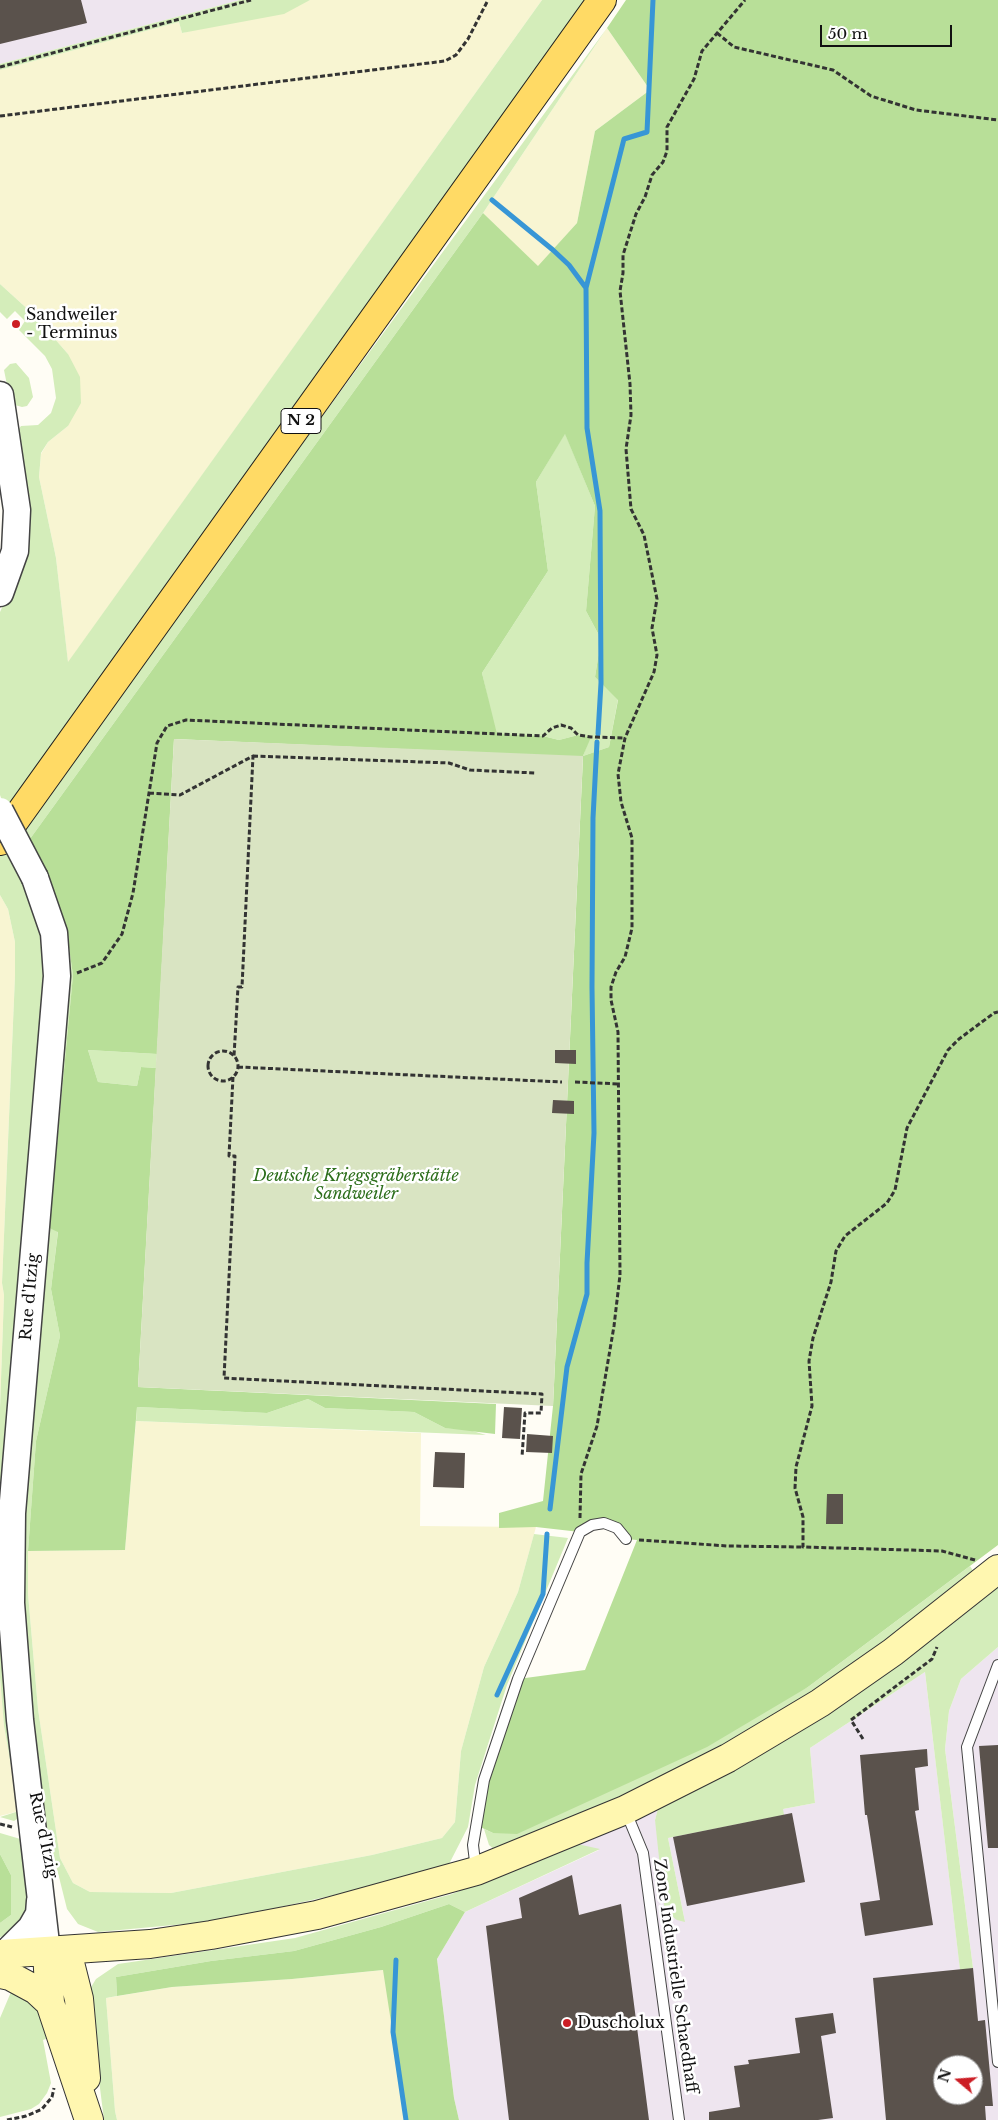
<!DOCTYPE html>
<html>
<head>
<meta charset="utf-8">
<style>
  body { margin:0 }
  #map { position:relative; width:998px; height:2120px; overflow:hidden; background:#fffdf5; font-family:"Libre Baskerville",serif }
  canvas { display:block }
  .north { position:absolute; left:933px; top:2055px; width:50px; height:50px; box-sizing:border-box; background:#fff; border:1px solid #a0a0a0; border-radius:50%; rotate:288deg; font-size:14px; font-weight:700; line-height:20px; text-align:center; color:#111 }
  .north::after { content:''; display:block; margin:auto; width:18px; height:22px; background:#cc1e25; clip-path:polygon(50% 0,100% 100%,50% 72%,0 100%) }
  .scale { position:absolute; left:820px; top:25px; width:132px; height:22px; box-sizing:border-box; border:2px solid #111; border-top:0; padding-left:6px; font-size:15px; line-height:18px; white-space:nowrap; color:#111; -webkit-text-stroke:4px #fff; paint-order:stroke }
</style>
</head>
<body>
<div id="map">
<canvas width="998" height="2120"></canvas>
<div class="north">N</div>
<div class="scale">50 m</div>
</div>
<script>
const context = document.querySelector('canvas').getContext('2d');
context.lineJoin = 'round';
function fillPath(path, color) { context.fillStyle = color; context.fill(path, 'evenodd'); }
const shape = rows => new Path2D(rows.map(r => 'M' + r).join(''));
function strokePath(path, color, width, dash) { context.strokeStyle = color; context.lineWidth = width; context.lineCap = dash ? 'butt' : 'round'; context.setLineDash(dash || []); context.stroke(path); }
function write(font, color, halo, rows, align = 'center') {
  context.font = font + ' "Libre Baskerville",serif'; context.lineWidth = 5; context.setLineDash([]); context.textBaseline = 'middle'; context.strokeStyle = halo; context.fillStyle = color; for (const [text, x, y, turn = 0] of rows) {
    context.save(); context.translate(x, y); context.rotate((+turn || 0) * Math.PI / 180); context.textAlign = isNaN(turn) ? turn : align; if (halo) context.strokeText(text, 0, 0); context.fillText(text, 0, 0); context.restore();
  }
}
fillPath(shape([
  [0,0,240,0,0,64],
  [998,1647,998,2120,459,2120,454,2098,437,1959,465,1912,599,1850,556,1839,663,1792,655,1820,685,1922,668,1838,783,1815,783,1809,815,1803,810,1748,925,1672,960,1969,973,1968,945,1749,949,1711,961,1679],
  [943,2065,973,2065,973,2095,943,2095]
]), '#eee5ef');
fillPath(shape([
  [310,0,542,0,68,663,56,558,39,477,41,454,48,442,68,426,68,354,33,314,0,284,0,70,179,22,182,33],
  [607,28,650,90,595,131,577,223,538,267,483,213],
  [0,895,8,909,15,942,15,976,2,1283,4,1295,0,1408],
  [136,1421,421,1433,420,1526,536,1527,518,1592,484,1667,461,1751,455,1822,442,1838,372,1855,171,1893,90,1892,73,1883,60,1858,38,1709,28,1594,28,1551,125,1550],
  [0,1677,4,1726,19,1811,0,1816],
  [384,1970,406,2120,117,2120,115,2111,106,1998,172,1987,292,1979]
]), '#f8f5d2');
fillPath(shape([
  [240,0,310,0,284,14,182,33,179,22,0,70,0,64],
  [542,0,592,0,42,761,0,816,3,803,0,795,0,612,12,586,17,432,21,426,38,425,51,413,56,398,52,369,45,356,19,330,25,321,15,311,7,319,0,312,0,284,33,314,68,354,80,377,81,403,68,426,48,442,41,453,39,477,56,558,68,662],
  [607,28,483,213,27,843,52,885,66,927,73,975,49,1228,58,1231,51,1289,60,1336,36,1441,28,1551,28,1594,38,1709,60,1858,73,1883,90,1892,171,1893,372,1855,442,1838,455,1822,461,1751,484,1667,518,1592,534,1534,568,1538,507,1685,475,1785,468,1827,448,1866,393,1882,217,1921,98,1932,78,1924,67,1909,21,1725,31,1810,14,1821,0,1817,19,1811,4,1726,0,1677,0,1408,4,1295,2,1283,15,976,15,942,8,909,0,895,0,856],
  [16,363,29,378,33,397,27,406,22,407,15,405,10,400,4,370,10,364],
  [565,433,595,506,586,611,601,639,595,677,618,699,609,747,583,756,590,737,578,735,559,740,543,736,496,735,482,673,548,571,536,482],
  [88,1050,157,1054,156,1068,141,1067,137,1086,98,1082],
  [308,1399,325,1408,414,1412,445,1428,466,1429,486,1435,136,1421,137,1407,267,1413],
  [970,1566,976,1575,821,1691,713,1754,617,1802,496,1851,489,1845,484,1829,493,1833,808,1687],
  [998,1584,998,1647,961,1679,949,1711,945,1749,973,1968,960,1970,925,1672,810,1748,815,1803,783,1809,784,1815,668,1838,685,1922,677,1920,670,1915,664,1905,655,1820,659,1805],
  [0,1833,34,1843,37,1895,15,1934,0,1937,0,1923,11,1915,11,1875,0,1854],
  [577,1844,600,1849,465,1912,449,1904,381,1927,294,1951,211,1961,116,1977,117,1996,106,1998,115,2111,117,2120,104,2120,88,1992,96,1979,118,1964,295,1938,452,1894],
  [11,1992,33,1999,51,2037,43,2040,51,2083,47,2093,39,2104,31,2109,0,2117,0,2018]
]), '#d4edba');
fillPath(shape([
  [626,0,998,0,998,1545,808,1687,707,1747,517,1834,493,1833,476,1825,518,1679,585,1670,637,1540,626,1539,604,1523,580,1532,536,1527,499,1528,499,1513,543,1501,553,1406,583,757,174,739,157,1054,88,1050,98,1082,137,1086,141,1067,156,1068,138,1387,496,1404,495,1434,445,1428,414,1412,325,1408,308,1399,267,1413,137,1407,125,1550,28,1551,36,1441,60,1336,51,1289,58,1232,49,1228,73,975,66,927,52,885,27,843,483,213,538,266,577,223,595,131,650,90,607,28],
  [565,434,595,506,586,611,601,639,595,677,618,700,609,747,583,756,591,737,578,735,559,740,543,736,497,734,482,673,548,571,536,482],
  [0,1854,11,1875,11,1915,0,1923],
  [449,1904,465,1912,437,1959,454,2098,459,2120,406,2120,383,1970,292,1979,172,1987,117,1996,116,1977,211,1961,294,1951,381,1927]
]), '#b8df98');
fillPath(shape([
  [174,739,583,756,553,1406,138,1387]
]), '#d9e4c2');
strokePath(shape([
  [492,200,553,250,569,265,586,288,587,428,600,511,601,683,598,734],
  [586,288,624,139,647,132,653,0],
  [550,1509,567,1367,587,1294,587,1263,594,1133,592,987,593,818,597,742],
  [497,1695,543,1594,547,1534],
  [396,1960,393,2032,406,2120]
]), '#3796d6', 5);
fillPath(shape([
  [0,0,81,0,87,23,0,44],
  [555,1050,576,1050,576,1064,555,1063],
  [553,1100,574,1101,574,1114,552,1113],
  [504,1407,522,1408,520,1439,502,1438],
  [527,1434,553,1436,552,1453,526,1452],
  [435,1452,465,1453,464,1488,433,1487],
  [827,1494,843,1494,843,1524,826,1524],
  [998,1745,998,1848,988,1848,979,1746],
  [927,1749,928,1766,915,1768,919,1810,915,1811,933,1925,865,1936,860,1903,880,1900,867,1815,865,1815,860,1755],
  [792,1813,805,1882,687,1906,673,1837],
  [572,1875,579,1915,621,1904,649,2120,509,2120,486,1926,522,1918,519,1898],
  [973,1968,978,2021,985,2020,993,2106,985,2106,986,2120,886,2120,873,1978],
  [943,2065,973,2065,973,2095,943,2095],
  [833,2013,836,2033,821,2036,833,2118,818,2120,709,2120,709,2112,740,2107,734,2066,749,2064,748,2060,800,2053,795,2018]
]), '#5a524c');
const service = shape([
  [998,1665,967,1747,998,2062],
  [626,1812,643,1853,679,2120],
  [476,1870,473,1845,484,1780,518,1679,580,1532,592,1525,604,1523,617,1528,626,1539]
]);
const tertiary = shape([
  [0,395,17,510,15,551,0,593],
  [35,878,54,933,57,976,12,1513,11,1603,20,1720,47,1952],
  [5,1954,31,1928,39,1914,40,1901]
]);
const secondary = shape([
  [67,1951,79,1999,86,2078],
  [47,1952,50,2003,89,2120],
  [0,1954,150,1944,211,1935,317,1915,476,1871,625,1810,728,1758,820,1703,893,1652,998,1569],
  [0,1974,10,1976,36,1990,50,2003]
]);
const primary = shape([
  [0,841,602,0]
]);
strokePath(service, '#444', 12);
strokePath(tertiary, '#444', 29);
strokePath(secondary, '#333', 30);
strokePath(primary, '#222', 30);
strokePath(shape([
  [717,33,734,47,833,70,871,96,916,110,998,120],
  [0,67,251,0],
  [0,116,445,61,456,55,468,39,488,0],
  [253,756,449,763,470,770,535,773],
  [149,793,180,795,253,756,242,987,238,987,234,1056],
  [77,973,102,963,122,934,133,893,157,743,167,726,186,720,543,736,552,728,561,725,571,728,578,735,591,737,625,738],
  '208 1066a15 15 0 1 1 30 0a15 15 0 1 1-30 0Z',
  [238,1067,562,1082],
  [233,1077,229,1156,235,1156,224,1378,542,1394,541,1413,525,1413,522,1457],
  [575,1082,619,1084],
  [580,1518,581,1474,597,1426,614,1326,620,1275,618,1032,611,1000,611,987,616,972,625,957,632,928,632,838,621,802,618,774,625,738,654,672,657,655,652,628,657,599,644,535,631,509,626,449,631,415,630,384,620,291,623,273,623,255,636,214,645,197,652,175,663,162,667,151,667,127,694,79,702,51,745,0],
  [639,1540,728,1546,803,1547],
  [975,1560,942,1551,803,1547,803,1517,795,1488,796,1467,812,1406,809,1361,813,1338,831,1282,836,1251,845,1236,887,1203,895,1190,907,1128,948,1050,959,1039,994,1013,998,1012],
  [863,1739,851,1720,932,1659,937,1647],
  [0,1824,12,1827],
  [7,2120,26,2116,42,2109,52,2097,54,2088]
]), '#333', 3, [5, 2.5]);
strokePath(service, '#fff', 10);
strokePath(tertiary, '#fff', 26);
strokePath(secondary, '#fff7b0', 28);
strokePath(primary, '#ffda65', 28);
const tertiaryBridge = shape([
  [0,811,35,878]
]);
strokePath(tertiaryBridge, '#444', 29, []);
strokePath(tertiaryBridge, '#fff', 26);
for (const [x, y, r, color] of [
  [16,324,5,"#cc1e25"],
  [567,2023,5,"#cc1e25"]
]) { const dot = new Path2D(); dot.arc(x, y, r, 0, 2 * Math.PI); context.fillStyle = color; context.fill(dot); strokePath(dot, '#fff', 2); }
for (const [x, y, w] of [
  [301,421,40]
]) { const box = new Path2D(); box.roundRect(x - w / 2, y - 12.5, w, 25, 4); context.fillStyle = '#fff'; context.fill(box); strokePath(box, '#111', 1); }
write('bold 15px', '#111', null, [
  ["N 2",301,421]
]);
write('16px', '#111', '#fff', [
  ["Sandweiler",26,315],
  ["- Terminus",26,333],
  ["Duscholux",577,2023]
], 'left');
write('italic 16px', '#2c6e1b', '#fff', [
  ["Deutsche Kriegsgräberstätte",356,1176],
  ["Sandweiler",356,1194]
]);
write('16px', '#111', '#fff', [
  ["Rue d'Itzig",30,1297,-85],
  ["Rue d'Itzig",43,1835,78],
  ["Zone Industrielle Schaedhaff",675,1976,82]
]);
</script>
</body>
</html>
